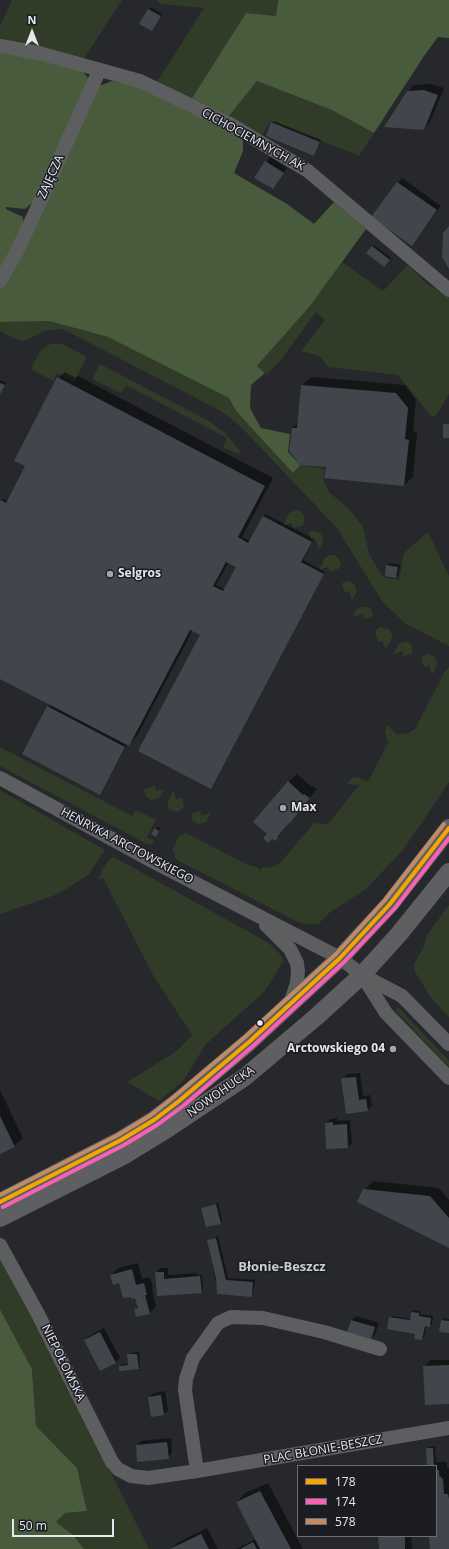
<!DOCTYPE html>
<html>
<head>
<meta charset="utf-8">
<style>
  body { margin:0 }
  #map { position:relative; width:449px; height:1549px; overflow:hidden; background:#26282b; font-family:"Open Sans",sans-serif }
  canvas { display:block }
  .legend { position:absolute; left:297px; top:1465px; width:140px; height:72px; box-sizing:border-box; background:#1c1d23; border:1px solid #6d6e73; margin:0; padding:5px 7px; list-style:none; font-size:12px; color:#e7e8ec }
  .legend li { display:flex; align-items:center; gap:8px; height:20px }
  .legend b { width:20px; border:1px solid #6d6e73 }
  .north { position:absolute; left:12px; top:12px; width:40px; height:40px; -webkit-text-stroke:3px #1c1d23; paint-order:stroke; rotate:0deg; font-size:11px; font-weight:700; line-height:16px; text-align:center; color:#e7e8ec }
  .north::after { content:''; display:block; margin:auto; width:14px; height:18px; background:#e7e8ec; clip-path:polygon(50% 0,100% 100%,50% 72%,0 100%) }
  .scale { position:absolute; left:12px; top:1519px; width:102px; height:18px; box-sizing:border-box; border:2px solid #e7e8ec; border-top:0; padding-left:5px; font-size:12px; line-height:14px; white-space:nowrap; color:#e7e8ec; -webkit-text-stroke:3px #1c1d23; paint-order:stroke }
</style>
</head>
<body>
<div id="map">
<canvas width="449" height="1549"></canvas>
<ul class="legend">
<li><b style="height:5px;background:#f7a600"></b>178</li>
<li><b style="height:5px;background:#f860b3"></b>174</li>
<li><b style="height:5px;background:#c18c65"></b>578</li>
</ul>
<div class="north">N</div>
<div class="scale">50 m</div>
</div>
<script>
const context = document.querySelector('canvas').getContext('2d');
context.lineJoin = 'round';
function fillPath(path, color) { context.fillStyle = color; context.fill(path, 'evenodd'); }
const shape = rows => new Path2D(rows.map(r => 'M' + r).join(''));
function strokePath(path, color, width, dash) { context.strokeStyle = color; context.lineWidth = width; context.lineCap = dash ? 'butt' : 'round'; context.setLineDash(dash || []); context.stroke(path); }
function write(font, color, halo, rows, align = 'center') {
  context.font = font + ' "Open Sans",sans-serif'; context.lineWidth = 3; context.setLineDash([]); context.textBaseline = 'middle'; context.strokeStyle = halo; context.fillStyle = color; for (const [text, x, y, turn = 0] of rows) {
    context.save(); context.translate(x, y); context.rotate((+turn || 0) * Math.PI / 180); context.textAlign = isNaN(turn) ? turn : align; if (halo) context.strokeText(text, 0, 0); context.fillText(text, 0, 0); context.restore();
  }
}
fillPath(shape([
  [12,0,122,0,83,60,0,41,0,26],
  [156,0,278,0,276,16,246,13,192,98,157,82,204,8,161,4],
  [257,81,332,110,374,133,359,156,271,121,262,135,229,116],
  [342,262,383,291,408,265,426,283,449,297,449,394,436,416,431,416,398,375,328,367,320,356,301,351,325,320,316,312,280,361,267,374,257,366,310,306],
  [49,321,108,337,229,398,236,411,293,472,300,465,324,469,323,479,329,492,351,511,363,527,369,554,383,577,399,580,404,553,428,532,449,576,449,646,406,624,388,607,382,601,337,528,241,427,229,417,217,409,65,330,59,329,44,331,29,339,22,341,15,339,0,331,0,322],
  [51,344,62,344,87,357,74,382,57,373,53,381,31,369,40,351,45,347],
  [100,364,209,421,226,434,241,452,238,454,223,447,227,438,126,385,121,393,92,379],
  [296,510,300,511,304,516,304,523,302,526,293,528,291,523,283,526,289,513],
  [311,531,319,532,323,537,323,542,319,550,316,540,311,541,309,532],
  [330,555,335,555,340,560,341,565,338,569,330,572,328,567,319,570,325,558],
  [348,581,353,583,356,587,356,593,352,600,349,591,344,592,342,583],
  [362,607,367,607,371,609,373,616,364,619,363,614,353,617,357,609],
  [379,627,389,629,392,634,392,638,386,650,382,641,378,642,375,632],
  [403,642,407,642,411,644,413,653,404,656,402,651,393,654,398,645],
  [429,654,435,657,437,662,437,665,432,675,429,665,424,667,421,657],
  [449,667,449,782,423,821,402,851,366,889,329,913,318,924,306,924,298,922,177,860,175,857,175,852,172,851,179,836,186,833,246,864,259,868,259,871,261,871,261,868,273,867,280,863,314,823,328,824,359,785,347,784,352,778,357,777,368,782,388,743,385,732,387,725,398,735,401,733,407,734,415,729,445,671],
  [0,747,132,816,136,810,156,820,147,837,154,841,152,844,147,844,0,766],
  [155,786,156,791,164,789,160,797,157,799,151,800,146,796,144,789],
  [0,790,105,850,89,874,71,886,58,894,0,914],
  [173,790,176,799,182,797,184,807,178,812,170,810,167,805],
  [200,811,201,816,211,813,206,822,198,824,192,820,191,814],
  [114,857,267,942,276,949,284,960,265,991,205,1045,184,1080,159,1101,127,1082,177,1051,192,1035,153,975,103,878,98,880,103,868,109,860],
  [449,905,449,1017,432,999,415,972,414,964,424,946,427,935],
  [398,1007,449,1061,449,1067,395,1010],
  [0,1257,40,1330,149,1549,84,1549,73,1535,56,1522,65,1513,87,1511,77,1468,36,1426,32,1369,0,1309]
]), '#303c28');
fillPath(shape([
  [278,0,449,0,449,38,438,37,424,56,374,133,332,110,257,81,229,116,192,98,246,13,276,16],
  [0,50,81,70,89,79,36,199,25,209,6,207,6,209,23,217,23,227,0,273],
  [112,81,139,86,243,137,243,151,234,173,287,204,314,224,334,202,366,229,310,306,257,366,265,373,251,385,250,408,261,428,290,434,288,452,300,465,293,473,236,411,229,398,108,337,49,321,0,322,0,284,99,86],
  [0,1309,32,1369,36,1426,77,1468,87,1511,65,1513,56,1522,73,1535,84,1549,0,1549]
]), '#495b3d');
fillPath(shape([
  [151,7,162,14,153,28,140,23],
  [431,84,444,88,430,122,423,129,407,92,414,85],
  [274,121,321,140,316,153,314,155,272,123],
  [270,157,287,168,273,188,256,177],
  [402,178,441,206,412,245,373,217],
  [374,245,391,258,384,266,372,247],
  [65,372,76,378,78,376,273,478,242,537,250,541,265,514,314,539,303,560,325,572,211,788,201,635,193,630,137,736,128,745,127,744,101,792,48,707,51,704,0,677,0,500,2,501,3,499,8,501,26,466,58,378],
  [229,562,237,567,225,590,216,585],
  [311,377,405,385,416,400,413,431,417,432,413,477,404,485,325,477,327,466,292,428,299,422,302,385],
  [0,380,6,383,0,395],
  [389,563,400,565,398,575,396,577,387,565],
  [297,774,312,787,313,786,317,789,275,840,268,834,288,782],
  [157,827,160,828,157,834,155,829],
  [360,1073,363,1096,370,1095,372,1106,367,1110,347,1113,342,1079,347,1074],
  [0,1090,23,1138,14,1146,0,1153],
  [337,1118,337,1121,350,1120,352,1143,348,1147,326,1123,330,1119],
  [373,1181,439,1188,449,1200,449,1247,358,1201,364,1190],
  [218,1203,222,1221,220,1223,202,1208,204,1207],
  [218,1236,228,1278,255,1280,253,1294,252,1296,218,1294,208,1241],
  [138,1263,142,1279,150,1277,153,1288,152,1289,156,1306,150,1313,135,1310,138,1306,136,1297,111,1275,118,1268],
  [160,1268,168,1268,168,1275,197,1273,197,1275,202,1275,203,1290,201,1292,158,1295,156,1273],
  [414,1310,420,1311,420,1314,433,1316,432,1324,430,1326,426,1326,424,1337,422,1339,416,1333,390,1318,392,1316,411,1319,412,1312],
  [356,1316,379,1323,375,1334,371,1338,349,1331,352,1320],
  [444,1318,449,1319,449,1332,442,1320],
  [104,1328,120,1358,115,1362,101,1370,85,1340,89,1336],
  [139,1352,140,1367,138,1368,120,1366,122,1364,129,1364,128,1355,130,1353],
  [430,1360,449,1360,449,1403,424,1367],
  [165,1391,168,1410,164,1414,152,1416,149,1397,154,1393],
  [171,1438,172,1453,168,1458,137,1445,141,1441],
  [435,1446,436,1462,447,1462,447,1467,449,1468,449,1549,431,1549,430,1536,436,1536,436,1466,428,1466,427,1448,429,1447],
  [268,1483,303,1549,236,1549,256,1539,237,1502,245,1493],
  [207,1528,218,1549,171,1549,177,1543],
  [379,1536,411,1536,412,1549,380,1549]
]), '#0007');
fillPath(shape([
  [148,9,161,16,152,31,139,24],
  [424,90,438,95,424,130,384,127,407,91],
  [271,122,320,142,314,156,266,136],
  [265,161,284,173,273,189,254,178],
  [397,182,437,210,412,246,371,217],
  [449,226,449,269,442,257,443,233],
  [372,246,390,260,384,267,366,253],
  [57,377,265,486,238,537,248,543,263,516,312,542,301,562,324,574,211,789,138,751,200,635,190,630,129,746,0,679,0,501,1,500,6,503,25,466,14,461],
  [226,562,236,567,223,591,213,586],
  [0,383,5,385,0,395],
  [301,385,396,393,408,408,405,439,409,440,404,486,324,478,326,467,300,465,289,451,292,428,297,428],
  [443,424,449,424,449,438,443,438],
  [386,565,398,567,396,578,385,576],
  [47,706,125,747,100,795,22,754],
  [288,781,303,795,304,794,310,798,290,823,289,823,277,837,278,838,275,841,272,839,268,843,263,838,267,834,253,822],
  [155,828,159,831,156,837,151,834],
  [356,1077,359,1100,366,1099,368,1111,346,1114,341,1078],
  [0,1116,15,1147,0,1154],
  [333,1122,333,1125,347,1124,348,1148,326,1149,325,1123],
  [363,1189,430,1196,449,1218,449,1248,357,1202],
  [216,1204,221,1224,206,1227,201,1208],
  [216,1238,226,1280,253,1282,252,1297,217,1294,216,1279,207,1240],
  [132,1269,136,1285,144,1283,147,1295,145,1295,150,1314,136,1317,134,1309,138,1308,135,1298,131,1299,131,1297,123,1298,119,1283,113,1285,110,1275],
  [155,1272,164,1272,164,1279,200,1276,202,1293,157,1296],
  [411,1312,419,1313,419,1316,431,1318,430,1327,425,1326,422,1340,414,1339,415,1334,387,1329,389,1317,410,1320],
  [351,1320,375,1327,371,1339,347,1332],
  [441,1320,449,1321,449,1333,439,1332],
  [100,1332,116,1363,100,1371,84,1340],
  [127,1354,137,1354,139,1369,119,1371,119,1366,128,1365],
  [449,1365,449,1404,425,1405,423,1366],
  [161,1395,164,1415,151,1417,148,1397],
  [167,1442,169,1459,137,1462,136,1445],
  [426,1448,433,1448,434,1466,427,1466],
  [436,1470,439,1470,439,1475,443,1479,444,1494,448,1494,449,1499,449,1549,430,1549,429,1536,436,1536],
  [260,1491,291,1549,260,1549,236,1502],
  [201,1534,209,1549,170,1549],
  [378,1536,405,1536,405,1549,379,1549],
  [253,1542,257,1549,240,1549]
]), '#43454c');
strokePath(shape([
  [0,46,39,53,140,81,230,124,308,171,449,290],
  [0,281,16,253,34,215,99,71],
  [0,778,156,863,340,958,362,975,402,996,449,1044],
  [266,925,290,949,297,963,298,971,297,983,290,1004],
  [362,975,386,1013,449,1078],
  [0,1245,38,1314,112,1462,118,1469,131,1476,148,1478,197,1471,449,1428],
  [197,1471,185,1390,186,1379,193,1358,218,1323,231,1317,263,1318,324,1332,380,1349]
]), '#5d5e60', 14);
strokePath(shape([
  [0,1202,121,1140,154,1120,179,1101,249,1042,340,958,390,904,449,828],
  [0,1218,123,1156,167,1129,245,1077,316,1017,362,975,399,934,449,872]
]), '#5d5f61', 18);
strokePath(shape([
  [0,1202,121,1140,154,1120,179,1101,249,1042,340,958,390,904,449,828]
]), '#f7a600', 4);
strokePath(shape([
  [3,1207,124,1145,157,1125,183,1106,253,1046,344,962,395,908,449,838]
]), '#f860b3', 4);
strokePath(shape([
  [0,1195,118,1135,151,1115,175,1096,245,1037,336,954,385,900,444,824]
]), '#c18c65', 4);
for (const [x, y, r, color] of [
  [110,574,4,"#a3a5a8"],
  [283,808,4,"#a3a5a8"],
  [260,1023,3.5,"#e7e8ec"],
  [393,1049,4,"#a3a5a8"]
]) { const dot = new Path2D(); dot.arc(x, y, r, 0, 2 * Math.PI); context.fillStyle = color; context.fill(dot); strokePath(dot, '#1c1d23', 1.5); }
write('12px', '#e7e8ec', '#1c1d23', [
  ["CICHOCIEMNYCH AK",253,140,29],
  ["ZAJĘCZA",51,177,-66],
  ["HENRYKA ARCTOWSKIEGO",127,846,28],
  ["NOWOHUCKA",221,1092,-35],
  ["NIEPOŁOMSKA",63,1363,64],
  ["PLAC BŁONIE-BESZCZ",323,1450,-10]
]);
write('bold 12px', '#e7e8ec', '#1c1d23', [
  ["Selgros",118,574],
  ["Max",291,808],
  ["Arctowskiego 04",385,1049,"right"]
], 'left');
write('bold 13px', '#cbcdd4', '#1c1d23', [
  ["Błonie-Beszcz",282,1267]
]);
</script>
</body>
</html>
